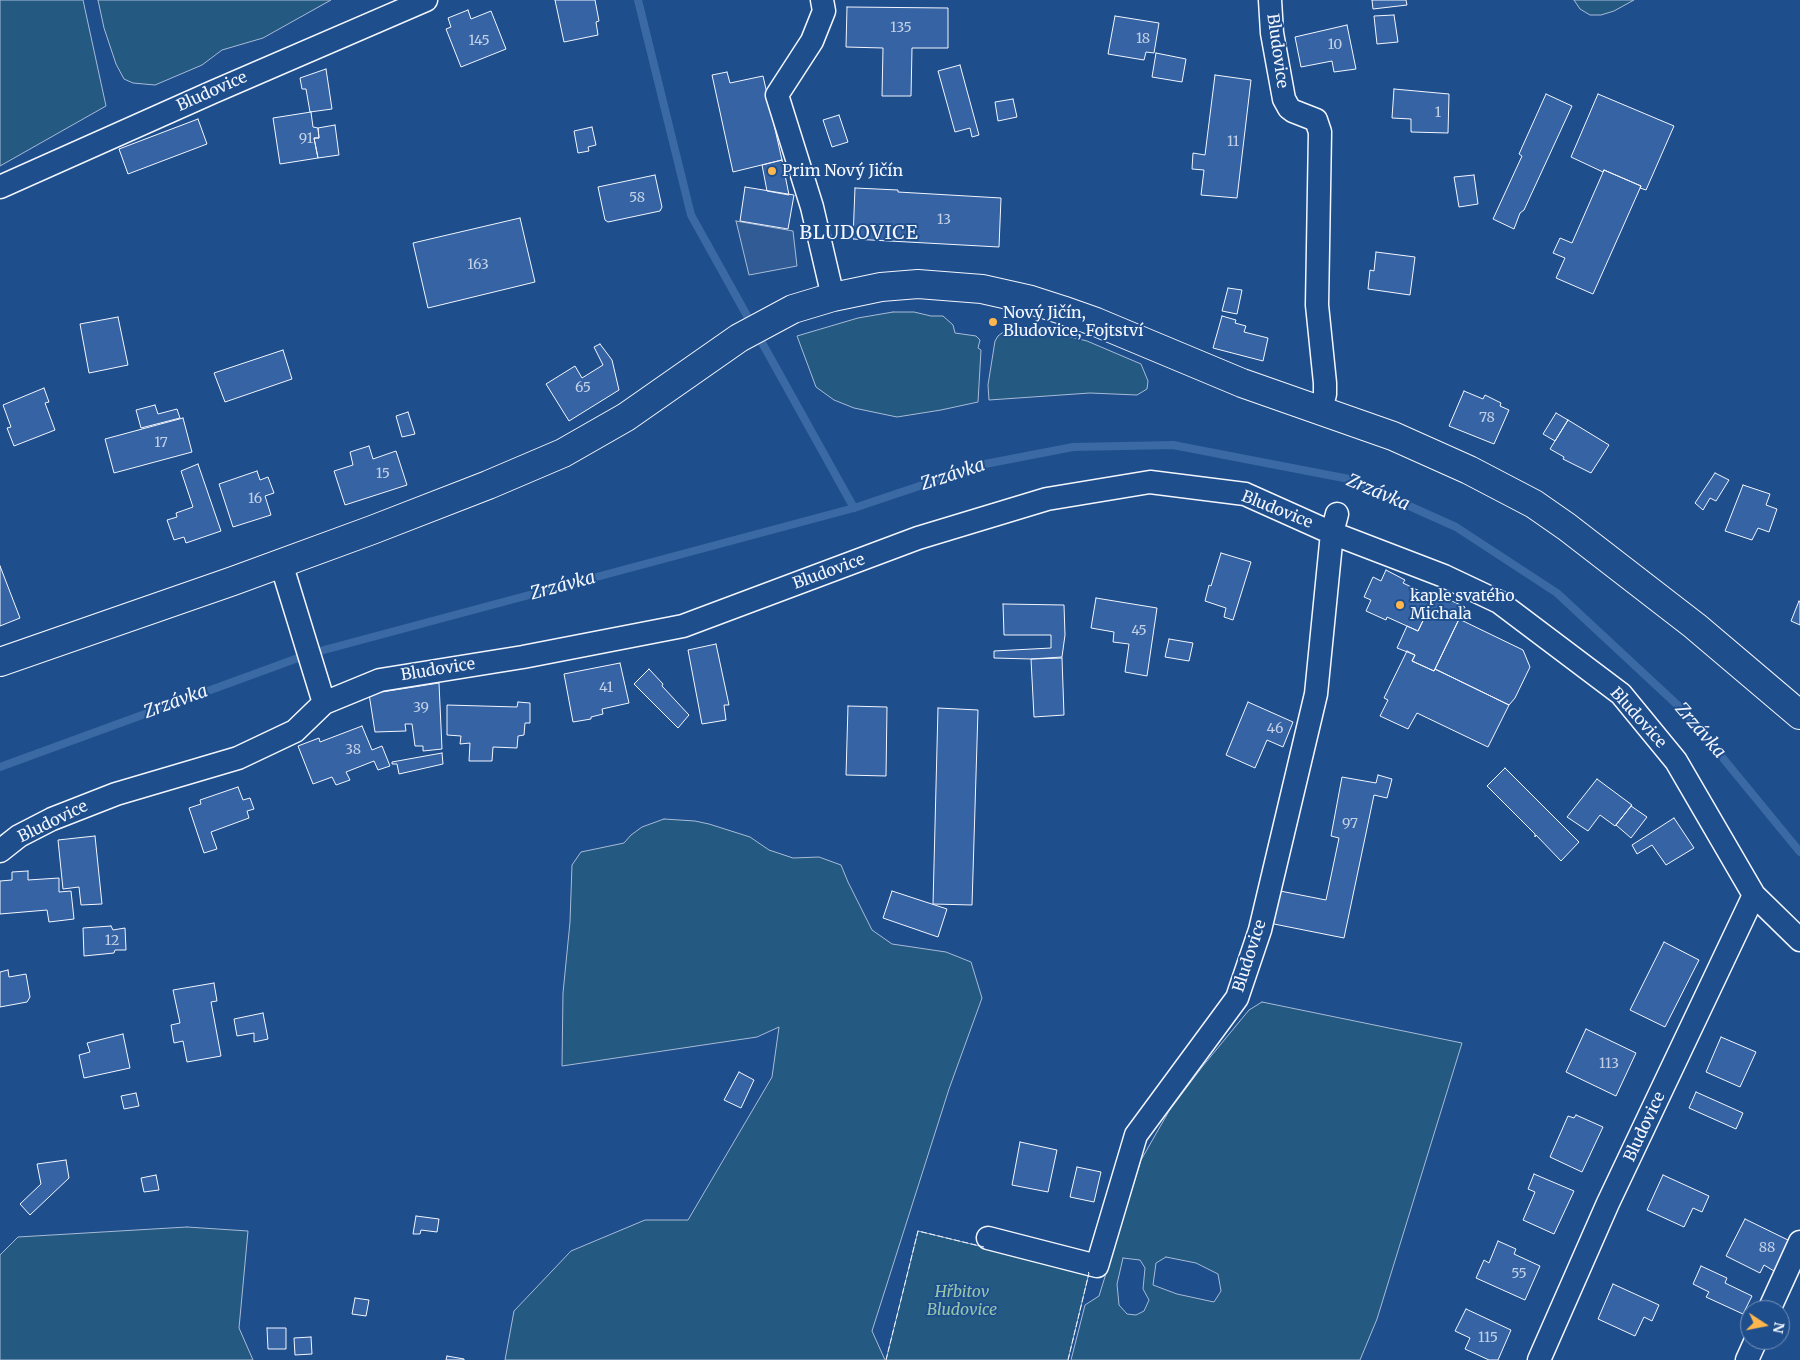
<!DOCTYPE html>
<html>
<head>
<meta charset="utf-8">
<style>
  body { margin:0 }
  #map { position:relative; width:1800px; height:1360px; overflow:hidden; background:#1f4e8c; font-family:Merriweather,serif }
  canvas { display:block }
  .north { position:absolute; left:1740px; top:1300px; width:50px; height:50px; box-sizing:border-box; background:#1f4e8c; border:1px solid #7391ba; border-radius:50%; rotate:101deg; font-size:14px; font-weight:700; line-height:20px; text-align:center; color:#f2f6ff }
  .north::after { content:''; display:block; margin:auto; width:18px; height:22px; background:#ffb74d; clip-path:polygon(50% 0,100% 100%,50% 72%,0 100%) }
</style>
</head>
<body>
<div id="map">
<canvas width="1800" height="1360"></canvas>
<div class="north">N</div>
</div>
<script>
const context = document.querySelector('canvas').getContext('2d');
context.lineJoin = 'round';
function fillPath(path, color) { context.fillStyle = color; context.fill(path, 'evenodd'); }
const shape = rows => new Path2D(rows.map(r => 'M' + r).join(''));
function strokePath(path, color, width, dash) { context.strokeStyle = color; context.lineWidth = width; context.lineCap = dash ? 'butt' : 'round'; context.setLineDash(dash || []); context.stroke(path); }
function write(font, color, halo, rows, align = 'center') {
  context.font = font + ' Merriweather,serif'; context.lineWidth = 4; context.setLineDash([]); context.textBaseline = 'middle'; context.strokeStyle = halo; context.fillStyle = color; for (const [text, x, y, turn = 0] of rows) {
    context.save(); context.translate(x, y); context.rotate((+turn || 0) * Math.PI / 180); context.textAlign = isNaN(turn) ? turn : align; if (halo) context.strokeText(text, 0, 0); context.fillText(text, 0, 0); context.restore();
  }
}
const green = shape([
  [0,0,83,0,106,106,0,166,0,0],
  [98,0,331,0,263,38,222,50,202,65,155,85,133,83,124,79,116,64,104,28,98,0],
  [1574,0,1634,0,1614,11,1601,15,1590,15,1580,9,1574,0],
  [893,312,914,312,931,316,943,316,953,325,955,333,976,336,980,340,978,348,981,350,978,402,941,410,897,417,854,408,834,400,816,387,797,336,858,318,893,312],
  [1032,327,1087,341,1141,364,1148,381,1147,389,1137,395,1090,393,989,400,988,385,995,341,998,336,1002,333,1019,329,1022,336,1029,336,1032,327],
  [664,819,695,821,709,824,750,837,769,850,793,858,819,857,841,865,848,882,872,930,892,944,946,952,971,962,982,998,949,1089,872,1331,885,1360,505,1360,514,1311,571,1251,645,1220,688,1220,772,1077,779,1027,757,1037,562,1066,563,993,570,922,572,865,581,852,624,843,631,835,642,827,664,819],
  [1262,1002,1462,1043,1377,1319,1360,1360,1071,1360,1085,1305,1099,1296,1141,1160,1169,1111,1202,1067,1249,1010,1262,1002],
  [1166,1257,1196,1263,1218,1274,1221,1291,1214,1302,1177,1294,1153,1285,1156,1263,1166,1257],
  [1123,1258,1140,1260,1145,1268,1143,1289,1149,1300,1144,1311,1136,1315,1127,1314,1119,1305,1117,1284,1123,1258],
  [187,1227,248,1231,239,1328,253,1360,0,1360,0,1255,18,1237,187,1227],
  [918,1231,1089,1273,1068,1360,886,1360,918,1231]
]);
fillPath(green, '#245a82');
strokePath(green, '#a8bbd7', 1);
const parking = shape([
  [736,221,793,231,797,266,749,275,736,221]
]);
fillPath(parking, '#305b95');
strokePath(parking, '#a8bbd7', 1);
strokePath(shape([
  [638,0,691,215,854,508],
  [0,767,309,654,854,508,985,464,1073,447,1173,445,1349,479,1456,527,1557,593,1685,712,1800,852]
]), '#3b69a3', 8);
const building = shape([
  [555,0,595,0,599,21,596,22,598,35,564,42,555,0],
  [1372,0,1406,0,1407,5,1373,9,1372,0],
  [847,7,948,8,948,48,912,48,911,96,882,96,883,48,846,47,847,7],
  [468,10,471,19,491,11,506,49,461,67,446,29,451,27,448,18,468,10],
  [1394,15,1398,42,1377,44,1374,16,1394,15],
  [1115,16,1159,23,1154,53,1146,52,1144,60,1108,54,1115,16],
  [1347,25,1356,69,1334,72,1332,61,1301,67,1295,37,1347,25],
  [1156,53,1186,59,1182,82,1152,77,1156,53],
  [960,65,979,135,972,137,970,128,955,132,938,71,960,65],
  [326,69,332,109,310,112,306,89,302,89,300,78,326,69],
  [727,72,730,83,763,76,782,160,733,172,712,75,727,72],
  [1215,75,1251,80,1237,198,1201,195,1204,170,1192,169,1193,153,1205,155,1215,75],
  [1394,89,1449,94,1448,133,1411,132,1411,119,1392,118,1394,89],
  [1546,94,1572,106,1524,210,1520,213,1514,229,1493,219,1522,156,1519,154,1546,94],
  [1598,94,1674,126,1646,190,1640,188,1641,186,1604,170,1603,172,1571,157,1598,94],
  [1013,99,1017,117,998,121,995,102,1013,99],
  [311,112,313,127,318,128,319,138,314,138,318,158,280,164,273,118,311,112],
  [839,115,848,142,832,147,823,120,839,115],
  [198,119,207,144,128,174,119,149,198,119],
  [335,125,339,155,318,158,314,138,319,138,318,128,335,125],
  [592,127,596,145,588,147,589,151,578,153,574,131,592,127],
  [782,160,789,195,767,191,762,165,782,160],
  [1604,170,1641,186,1593,294,1556,278,1565,258,1553,253,1560,238,1572,243,1604,170],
  [655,175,662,207,660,211,608,222,605,220,598,187,655,175],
  [1474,175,1478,204,1459,207,1454,177,1474,175],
  [745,187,794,195,788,229,740,221,745,187],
  [855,188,898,190,898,192,1001,198,999,247,853,239,855,188],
  [520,218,535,282,428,308,413,243,520,218],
  [1376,252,1415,257,1410,295,1368,289,1370,270,1374,271,1376,252],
  [1228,288,1242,290,1237,314,1222,311,1228,288],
  [1222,316,1236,320,1235,323,1246,326,1244,332,1268,338,1263,361,1213,348,1222,316],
  [118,317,128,365,89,373,80,324,118,317],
  [600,344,612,360,619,390,569,421,546,384,575,366,582,378,603,365,594,347,600,344],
  [283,350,292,379,225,402,214,373,283,350],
  [44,388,49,402,45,403,55,430,14,446,7,428,11,427,3,405,44,388],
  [1464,391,1483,399,1485,395,1501,403,1500,406,1509,410,1494,444,1449,426,1464,391],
  [155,405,158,414,177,409,180,418,141,428,136,410,155,405],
  [408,412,415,434,402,437,396,416,408,412],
  [1556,413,1568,420,1555,441,1543,434,1556,413],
  [183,418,192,452,114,473,105,439,183,418],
  [1568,420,1609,445,1591,473,1563,459,1564,457,1550,449,1568,420],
  [369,446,373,459,396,451,407,485,345,505,334,471,353,465,350,452,369,446],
  [198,464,221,531,186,543,184,537,174,540,167,520,177,517,176,513,193,507,181,471,198,464],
  [257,471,260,480,268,477,274,493,265,496,271,515,233,527,219,484,257,471],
  [1715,473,1729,480,1716,501,1710,498,1703,510,1695,503,1715,473],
  [1743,485,1770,494,1766,505,1777,509,1769,532,1758,528,1752,540,1725,531,1743,485],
  [1221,553,1251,562,1233,620,1224,617,1226,608,1205,601,1209,585,1211,586,1221,553],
  [0,566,20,618,0,626,0,566],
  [1386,570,1405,580,1403,583,1434,598,1418,631,1387,617,1386,620,1366,611,1371,600,1364,597,1373,577,1381,581,1386,570],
  [1443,597,1465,607,1434,671,1412,661,1415,655,1397,648,1407,626,1418,631,1434,598,1441,601,1443,597],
  [1096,598,1157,608,1147,676,1125,672,1129,644,1113,642,1114,632,1091,628,1096,598],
  [1799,601,1800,602,1800,625,1791,621,1799,601],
  [1003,604,1064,605,1065,635,1062,657,1031,659,994,658,994,651,1051,648,1051,635,1004,635,1003,604],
  [1459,619,1523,650,1530,667,1515,698,1509,705,1435,669,1459,619],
  [1169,639,1193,643,1189,661,1165,657,1169,639],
  [716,644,729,705,724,705,726,720,702,724,688,650,716,644],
  [1407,651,1415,655,1412,661,1434,671,1435,669,1509,705,1488,747,1417,713,1408,729,1380,716,1388,700,1384,698,1407,651],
  [1062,658,1064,715,1034,717,1031,659,1062,658],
  [620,663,629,703,602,709,603,714,591,717,591,719,573,722,564,674,620,663],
  [649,669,663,684,662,686,689,715,678,728,634,684,649,669],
  [439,683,442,749,423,751,423,746,415,746,412,724,405,724,406,731,375,732,369,694,439,683],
  [518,702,530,703,530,723,525,723,524,735,518,736,517,748,493,747,492,761,469,761,470,743,460,744,461,736,447,735,447,705,517,707,518,702],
  [1248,702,1293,722,1283,747,1267,740,1255,768,1226,755,1248,702],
  [848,706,887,707,886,776,846,775,848,706],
  [938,708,978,710,972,905,933,904,938,708],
  [362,726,372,750,382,746,390,766,378,770,374,761,346,772,350,780,336,785,332,777,313,784,298,746,319,738,320,742,362,726],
  [442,753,443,764,399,774,397,764,392,764,392,762,442,753],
  [1505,768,1579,842,1561,861,1536,835,1535,837,1535,834,1487,786,1505,768],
  [1378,775,1392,779,1387,798,1374,795,1344,938,1269,923,1275,890,1326,900,1339,838,1331,836,1342,777,1376,783,1378,775],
  [1597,779,1632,805,1615,826,1600,815,1588,831,1567,817,1597,779],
  [238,787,243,800,250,798,254,809,247,811,249,818,211,832,217,849,204,853,189,808,201,804,200,800,238,787],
  [1631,806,1647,817,1631,838,1616,825,1631,806],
  [1674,818,1694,848,1666,865,1652,845,1637,854,1632,845,1674,818],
  [95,836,102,904,81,905,79,887,63,889,58,840,95,836],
  [28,871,28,880,59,878,59,892,71,891,74,919,49,922,47,910,0,914,0,881,12,880,12,872,28,871],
  [892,891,947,909,938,937,883,918,892,891],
  [111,926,113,930,125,928,126,950,115,950,114,953,84,956,83,928,111,926],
  [1664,942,1699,960,1665,1027,1630,1010,1664,942],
  [8,970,9,977,26,974,30,997,27,1002,0,1007,0,972,8,970],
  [214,983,217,1001,211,1002,221,1056,187,1062,183,1041,174,1043,171,1025,180,1023,173,990,214,983],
  [263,1013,268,1039,254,1042,254,1033,237,1036,234,1019,263,1013],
  [1586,1029,1636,1053,1616,1096,1566,1072,1586,1029],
  [123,1034,130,1068,84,1078,79,1055,90,1052,87,1043,123,1034],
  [1721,1037,1756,1052,1740,1087,1706,1072,1721,1037],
  [739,1072,754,1080,741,1108,724,1100,739,1072],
  [1696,1092,1743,1113,1736,1129,1689,1108,1696,1092],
  [136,1093,139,1106,124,1109,121,1096,136,1093],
  [1576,1115,1603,1127,1582,1172,1550,1157,1568,1116,1574,1118,1576,1115],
  [1020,1142,1057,1150,1048,1192,1012,1185,1020,1142],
  [66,1160,69,1178,30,1215,20,1204,41,1184,37,1164,66,1160],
  [1077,1167,1101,1172,1094,1202,1070,1197,1077,1167],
  [1534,1174,1574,1191,1554,1234,1523,1220,1535,1192,1528,1189,1534,1174],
  [156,1175,159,1190,144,1192,141,1178,156,1175],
  [1663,1175,1709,1196,1702,1212,1693,1208,1684,1227,1647,1210,1663,1175],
  [416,1216,439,1219,437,1232,421,1230,420,1234,413,1234,416,1216],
  [1745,1219,1790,1241,1774,1271,1764,1265,1760,1273,1726,1256,1745,1219],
  [1498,1241,1516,1249,1514,1254,1540,1266,1525,1300,1476,1278,1484,1260,1489,1263,1498,1241],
  [1701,1266,1727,1278,1725,1283,1752,1296,1743,1314,1706,1297,1709,1292,1693,1284,1701,1266],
  [1613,1284,1659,1305,1652,1321,1644,1317,1635,1336,1598,1319,1613,1284],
  [355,1298,369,1300,366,1316,352,1314,355,1298],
  [1466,1309,1511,1330,1498,1360,1489,1360,1465,1349,1470,1338,1455,1331,1466,1309],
  [267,1328,286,1328,286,1349,268,1349,267,1328],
  [311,1337,312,1354,295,1355,294,1338,311,1337],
  [447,1356,464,1359,464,1360,446,1360,447,1356]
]);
fillPath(building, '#3563a3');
strokePath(building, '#f2f6ff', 1);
const street = shape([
  [822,0,824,11,812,41,777,95,812,207,833,297],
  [1270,0,1272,33,1284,99,1289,108,1293,111,1316,120,1320,132,1317,305,1325,383,1325,394,1321,410],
  [0,187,213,92,426,0],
  [281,563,324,703],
  [0,851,19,836,52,819,116,794,238,758,295,731,324,703,380,680,523,657,683,626,918,538,1047,499,1150,482,1245,494,1332,533,1444,576,1499,602,1621,694,1676,761,1754,895,1800,940],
  [988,1238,1097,1266,1136,1135,1237,998,1260,930,1316,694,1332,533,1337,514],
  [1769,1310,1800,1242],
  [1539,1360,1608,1203,1754,895],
  [1747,1360,1756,1340]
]);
const primary = shape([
  [0,662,233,581,372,530,488,485,563,453,626,417,739,338,793,309,833,297,881,287,918,284,982,289,1031,300,1062,310,1096,322,1242,383,1393,436,1469,470,1534,504,1567,527,1695,626,1800,715]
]);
strokePath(street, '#f2f6ff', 25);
strokePath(primary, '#f2f6ff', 30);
strokePath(street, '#1f4e8c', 22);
strokePath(primary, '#1f4e8c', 28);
strokePath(shape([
  [886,1360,918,1231,984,1247],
  [1068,1360,1089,1273,1088,1272]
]), '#f2f6ff', 1, [6, 2.5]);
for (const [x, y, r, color] of [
  [772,171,5,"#ffb74d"],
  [993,322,5,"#ffb74d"],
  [1400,605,5,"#ffb74d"]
]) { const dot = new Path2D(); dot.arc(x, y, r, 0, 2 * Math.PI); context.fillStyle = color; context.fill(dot); strokePath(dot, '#1f4e8c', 2); }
write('14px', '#c3d1e8', null, [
  ["135",901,28],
  ["18",1143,39],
  ["145",479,41],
  ["10",1335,45],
  ["1",1438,113],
  ["91",306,139],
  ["11",1233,142],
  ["58",637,198],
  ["13",944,220],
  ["163",478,265],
  ["65",583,388],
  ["78",1487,418],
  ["17",161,443],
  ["15",383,474],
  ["16",255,499],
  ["45",1139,631],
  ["41",606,688],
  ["39",421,708],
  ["46",1275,729],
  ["38",353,750],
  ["97",1350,824],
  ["12",112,941],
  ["113",1609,1064],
  ["88",1767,1248],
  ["55",1519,1274],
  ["115",1488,1338]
]);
write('16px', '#f2f6ff', '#1f4e8c', [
  ["Bludovice",1277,51,82],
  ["Bludovice",212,92,-24],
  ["Bludovice",1277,510,22],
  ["Bludovice",829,572,-20],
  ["Bludovice",438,670,-9],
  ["Bludovice",1638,718,48],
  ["Bludovice",53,822,-26],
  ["Bludovice",1250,956,-72],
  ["Bludovice",1645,1127,-65]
]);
write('16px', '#f2f6ff', '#1f4e8c', [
  ["Prim Nový Jičín",782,171],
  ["Nový Jičín,",1003,313],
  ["Bludovice, Fojtství",1003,331],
  ["kaple svatého",1410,596],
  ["Michala",1410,614]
], 'left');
write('italic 16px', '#97c8a6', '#1f4e8c', [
  ["Hřbitov",962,1292],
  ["Bludovice",962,1310]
]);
write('italic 18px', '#f2f6ff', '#1f4e8c', [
  ["Zrzávka",953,475,-18],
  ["Zrzávka",1378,493,23],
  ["Zrzávka",563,586,-15],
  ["Zrzávka",176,702,-20],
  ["Zrzávka",1700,731,49]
]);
context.letterSpacing = '1px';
write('19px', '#f2f6ff', '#1f4e8c', [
  ["BLUDOVICE",859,234]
]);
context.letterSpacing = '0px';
</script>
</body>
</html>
